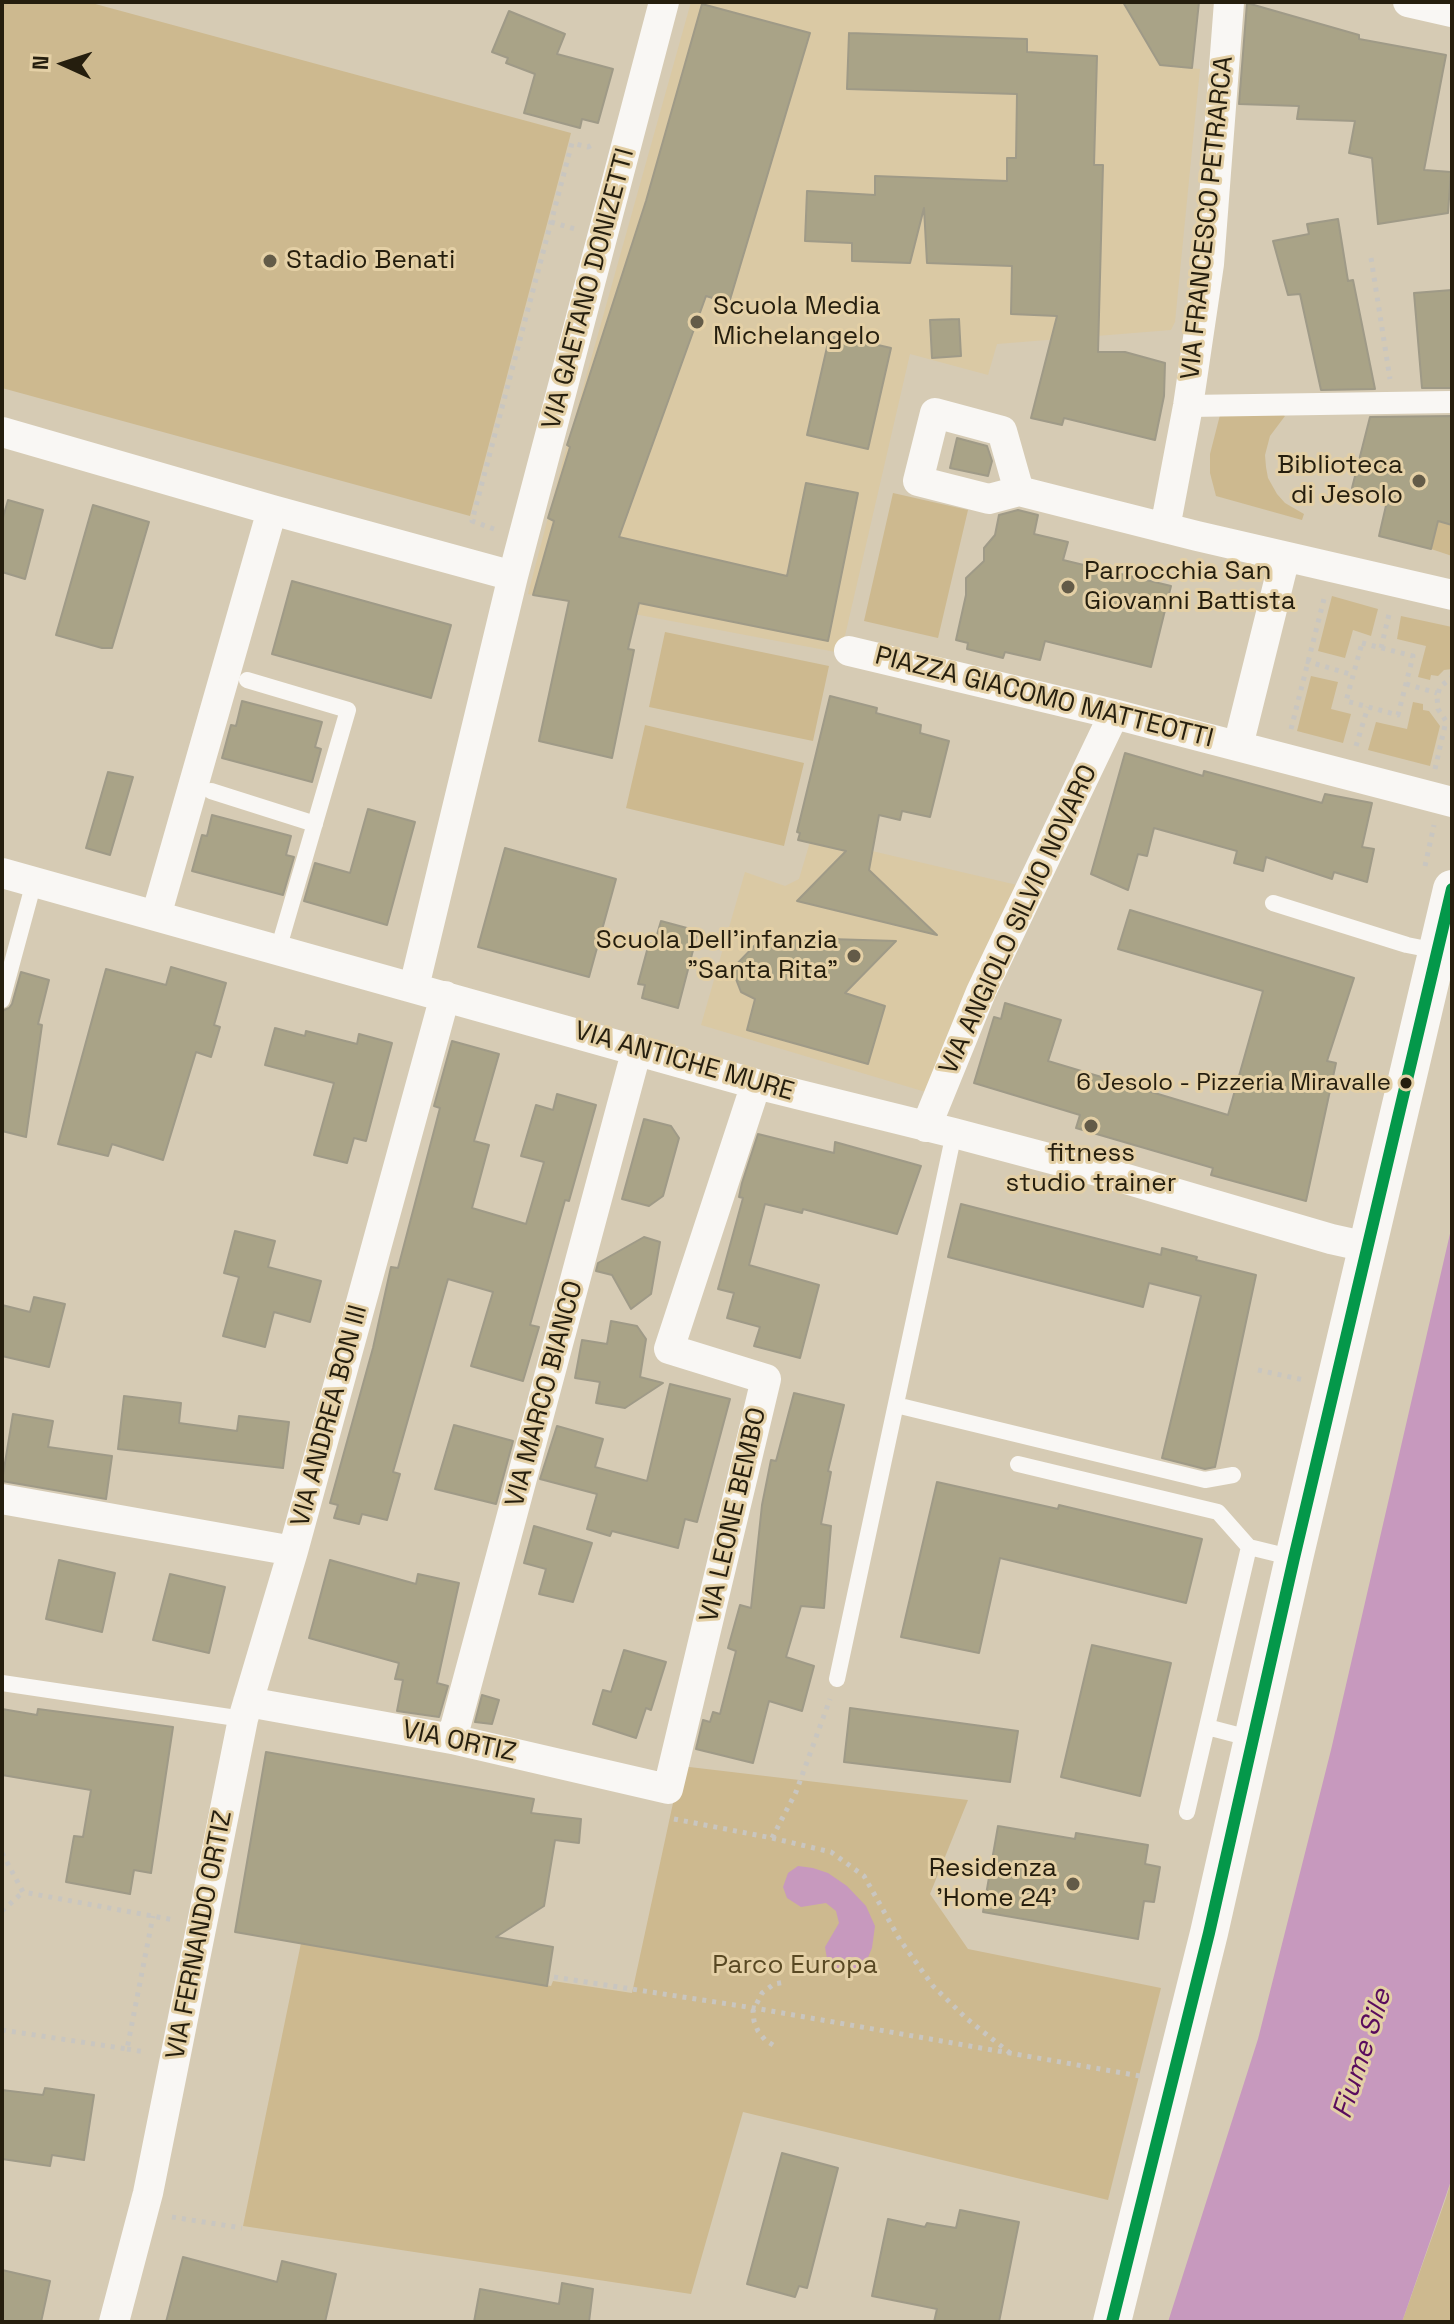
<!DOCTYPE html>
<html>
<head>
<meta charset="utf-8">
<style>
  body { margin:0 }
  #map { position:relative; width:1454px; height:2324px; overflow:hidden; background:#d6cbb4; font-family:"Space Grotesk",sans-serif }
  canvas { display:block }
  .frame { position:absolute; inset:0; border:4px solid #251e0e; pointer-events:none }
  .north { position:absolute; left:24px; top:24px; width:80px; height:80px; -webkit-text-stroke:6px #e4d0a6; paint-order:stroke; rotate:273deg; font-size:22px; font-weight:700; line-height:32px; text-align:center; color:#251e0e }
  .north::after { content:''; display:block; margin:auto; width:28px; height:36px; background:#251e0e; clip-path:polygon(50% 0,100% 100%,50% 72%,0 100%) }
</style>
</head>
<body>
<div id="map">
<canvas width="1454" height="2324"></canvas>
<div class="frame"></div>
<div class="north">N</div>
</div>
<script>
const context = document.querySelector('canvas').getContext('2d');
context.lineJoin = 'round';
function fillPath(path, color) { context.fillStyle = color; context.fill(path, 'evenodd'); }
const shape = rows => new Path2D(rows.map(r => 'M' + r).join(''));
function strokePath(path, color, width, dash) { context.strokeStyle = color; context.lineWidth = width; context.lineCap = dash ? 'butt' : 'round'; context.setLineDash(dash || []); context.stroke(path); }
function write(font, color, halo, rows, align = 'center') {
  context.font = font + ' "Space Grotesk",sans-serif'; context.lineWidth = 6; context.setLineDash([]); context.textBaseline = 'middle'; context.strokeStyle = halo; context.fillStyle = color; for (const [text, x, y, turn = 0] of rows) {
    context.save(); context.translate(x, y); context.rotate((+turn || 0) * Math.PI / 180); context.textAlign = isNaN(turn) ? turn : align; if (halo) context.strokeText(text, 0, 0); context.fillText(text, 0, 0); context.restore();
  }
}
fillPath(shape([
  [691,2,1124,2,1160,65,1200,69,1175,322,1171,330,997,344,988,375,910,354,841,653,528,594,567,445],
  [810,842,872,851,1017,885,929,1093,701,1025,745,872,785,886,799,879]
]), '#dac9a4');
fillPath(shape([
  [2,2,88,2,571,133,470,516,2,388],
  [1281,413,1285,416,1270,436,1265,455,1266,467,1268,478,1277,494,1285,503,1304,514,1302,520,1216,496,1210,473,1210,454,1220,415],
  [893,493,968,510,938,638,864,621],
  [1438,521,1452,525,1452,556,1431,549],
  [1332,596,1378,609,1371,636,1353,630,1345,658,1318,651],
  [1401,616,1452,627,1452,669,1444,670,1438,676,1431,675,1430,680,1418,677,1426,646,1397,639],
  [665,632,829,666,813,741,649,707],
  [1311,676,1338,682,1331,709,1351,714,1343,743,1297,731],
  [1413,702,1423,704,1423,710,1429,711,1440,726,1430,766,1368,750,1376,722,1407,729],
  [645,725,804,763,784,846,626,808],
  [681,1766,968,1800,930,1894,968,1949,1161,1988,1108,2200,743,2112,691,2294,243,2226,301,1943,551,1986,553,1981,632,1993],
  [1452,2178,1452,2322,1402,2322,1446,2198]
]), '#cdb98f');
fillPath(shape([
  [1452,1225,1452,2178,1402,2322,1168,2322,1258,2039,1331,1750],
  [798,1866,813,1868,828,1873,847,1886,866,1906,875,1926,872,1948,864,1967,847,1973,832,1966,827,1959,825,1947,839,1923,836,1911,826,1903,801,1907,787,1898,783,1887,788,1873]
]), '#c799be');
const building = shape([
  [1123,2,1199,2,1192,68,1160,65,1123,2],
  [1247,3,1359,35,1359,39,1446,55,1424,170,1451,172,1448,213,1378,224,1372,158,1349,153,1355,121,1297,119,1299,106,1239,104,1247,3],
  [702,4,810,33,729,303,706,296,619,537,787,576,806,483,858,493,828,641,639,603,628,649,634,650,612,758,539,741,569,601,533,595,554,521,548,518,570,447,567,445,646,201,702,4],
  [509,11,565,34,557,54,613,69,598,123,582,119,580,128,524,113,535,74,506,63,508,58,492,52,509,11],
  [849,33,1027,39,1027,52,1097,56,1094,165,1103,165,1098,352,1125,352,1165,363,1164,396,1155,440,1064,418,1062,425,1031,418,1057,316,1011,314,1012,266,927,263,924,208,910,263,852,261,852,243,805,241,807,191,875,195,875,176,1007,181,1007,158,1016,158,1017,94,847,89,849,33],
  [1338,219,1348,281,1353,280,1375,389,1321,390,1300,294,1288,295,1273,241,1309,234,1307,224,1338,219],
  [1452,290,1452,388,1422,388,1414,293,1452,290],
  [959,319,961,356,932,358,930,320,959,319],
  [830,334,891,348,868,449,807,435,830,334],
  [1452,416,1452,525,1438,521,1431,549,1379,536,1388,497,1352,488,1370,417,1452,416],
  [957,438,987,446,992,461,988,476,950,468,957,438],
  [8,500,43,510,25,579,2,572,2,521,8,500],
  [93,505,149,522,112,648,102,648,56,635,93,505],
  [1018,510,1038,515,1034,534,1068,542,1063,560,1171,586,1151,667,1045,641,1040,660,1005,652,1003,658,967,649,968,643,956,640,966,595,966,578,984,561,984,548,995,535,999,515,1018,510],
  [292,581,451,625,431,698,272,654,292,581],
  [830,696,877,708,876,713,921,725,920,733,949,741,930,817,902,811,900,820,879,815,869,870,937,935,797,901,846,851,798,840,800,833,797,832,830,696],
  [242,701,322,722,315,747,321,749,312,782,222,758,231,725,236,726,242,701],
  [1125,753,1203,776,1204,771,1322,803,1325,794,1372,803,1362,847,1374,849,1367,882,1334,872,1332,879,1266,857,1263,871,1234,863,1237,851,1154,828,1147,856,1138,854,1128,890,1091,874,1125,753],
  [108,772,133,777,110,855,86,848,108,772],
  [368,809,415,822,387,925,304,901,315,863,350,873,368,809],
  [212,815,291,836,286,855,294,857,283,895,192,871,202,835,207,836,212,815],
  [505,848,616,879,589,977,478,947,505,848],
  [1130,910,1354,978,1327,1061,1336,1063,1306,1201,1211,1175,1213,1168,1076,1128,1080,1115,974,1083,994,1017,1001,1019,1005,1003,1061,1020,1048,1061,1228,1115,1263,991,1118,949,1130,910],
  [661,921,698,931,678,1008,642,998,645,985,638,984,649,943,654,945,661,921],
  [763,937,896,941,845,993,885,1006,868,1064,747,1030,755,999,741,992,732,969,763,937],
  [171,967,226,983,214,1025,220,1027,211,1057,196,1052,163,1160,112,1144,108,1156,58,1144,106,969,166,985,171,967],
  [21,972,49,980,38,1024,42,1025,26,1137,2,1131,2,1011,9,1008,12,1004,21,972],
  [275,1028,305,1036,306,1031,357,1044,359,1034,392,1043,366,1141,354,1138,347,1163,314,1155,334,1083,265,1065,275,1028],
  [452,1041,499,1054,474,1141,489,1145,472,1208,526,1224,544,1162,521,1156,536,1105,553,1110,557,1094,596,1105,569,1201,565,1200,530,1325,539,1327,523,1381,471,1366,493,1292,448,1279,393,1472,400,1474,387,1520,362,1514,359,1524,334,1518,338,1505,330,1503,373,1348,391,1267,398,1268,440,1108,434,1106,452,1041],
  [644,1119,671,1126,679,1138,663,1196,649,1206,622,1199,644,1119],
  [758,1134,834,1153,835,1142,921,1166,897,1234,803,1209,802,1213,765,1204,749,1265,819,1285,800,1358,754,1346,760,1327,727,1318,734,1293,718,1289,743,1198,739,1197,742,1183,758,1134],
  [961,1204,1161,1255,1162,1248,1197,1257,1196,1260,1256,1275,1215,1467,1205,1469,1162,1458,1201,1296,1149,1283,1143,1307,948,1257,961,1204],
  [235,1231,275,1241,268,1267,321,1281,310,1322,274,1312,265,1347,223,1336,239,1277,224,1273,235,1231],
  [644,1237,660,1242,651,1294,631,1309,612,1275,596,1271,598,1263,644,1237],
  [34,1297,65,1304,49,1367,2,1356,2,1305,30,1312,34,1297],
  [611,1321,637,1326,646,1339,640,1377,663,1383,625,1408,596,1403,600,1382,575,1378,582,1340,607,1344,611,1321],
  [670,1384,730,1399,697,1522,685,1519,678,1548,612,1531,610,1536,587,1529,597,1494,540,1479,557,1426,603,1439,595,1467,647,1481,670,1384],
  [794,1393,844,1405,828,1471,831,1472,821,1524,831,1526,824,1608,801,1606,786,1657,814,1666,802,1711,769,1701,753,1763,696,1749,703,1720,710,1722,713,1712,720,1714,736,1651,728,1648,740,1605,751,1608,762,1505,771,1460,776,1461,794,1393],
  [124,1396,181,1403,179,1423,237,1431,239,1416,289,1422,283,1468,118,1449,124,1396],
  [13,1414,53,1421,48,1447,112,1456,106,1499,2,1481,13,1414],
  [454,1425,513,1441,496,1504,435,1489,454,1425],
  [937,1482,1058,1509,1059,1505,1202,1539,1186,1603,1000,1558,979,1653,901,1637,937,1482],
  [534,1526,592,1543,573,1602,539,1594,546,1569,524,1563,534,1526],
  [59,1560,115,1573,102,1632,46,1619,59,1560],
  [330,1560,416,1584,418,1574,459,1583,437,1683,448,1686,439,1717,397,1711,403,1680,395,1679,399,1663,309,1638,330,1560],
  [170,1574,225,1587,209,1653,153,1640,170,1574],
  [1092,1645,1171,1663,1140,1796,1061,1777,1092,1645],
  [624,1650,666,1662,651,1710,646,1708,636,1738,593,1724,603,1690,611,1692,624,1650],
  [482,1695,499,1700,492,1724,475,1722,482,1695],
  [850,1708,1018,1731,1010,1782,844,1762,850,1708],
  [2,1709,37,1715,38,1709,173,1727,151,1873,134,1870,130,1894,66,1882,74,1836,83,1837,91,1790,2,1775,2,1709],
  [266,1752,534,1799,531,1813,581,1819,579,1843,555,1840,544,1906,496,1937,553,1947,547,1986,235,1932,266,1752],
  [998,1826,1075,1839,1076,1833,1148,1845,1145,1864,1160,1867,1154,1902,1144,1901,1138,1939,983,1912,998,1826],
  [45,2088,94,2095,84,2160,52,2155,50,2166,2,2159,2,2090,43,2095,45,2088],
  [782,2153,838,2168,807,2288,799,2286,795,2297,747,2284,782,2153],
  [960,2210,1019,2222,999,2322,934,2322,937,2309,872,2296,888,2219,925,2227,927,2223,956,2228,960,2210],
  [183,2257,277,2282,282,2261,336,2274,325,2322,166,2322,183,2257],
  [2,2270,50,2281,41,2322,2,2322,2,2270],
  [562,2283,593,2289,589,2322,474,2322,480,2289,559,2304,562,2283]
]);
fillPath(building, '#a9a387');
strokePath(building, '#9f9a87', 2);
strokePath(shape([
  [551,222,575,229],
  [1371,258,1390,379],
  [494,529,472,521,572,143,588,147,595,143],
  [1362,643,1413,656,1398,715,1346,701,1362,643],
  [1381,648,1390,610],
  [1306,661,1353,675],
  [1406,684,1437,693],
  [1291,729,1325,595],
  [1356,746,1368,707],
  [1435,769,1446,721,1438,709,1437,697,1440,687,1452,677],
  [1425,866,1434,825],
  [1258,1370,1304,1380],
  [674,1819,772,1838,831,1852,864,1876,900,1940,933,1986,967,2019,1010,2053],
  [772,1838,796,1792,830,1699],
  [2,1853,23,1892,174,1920],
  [2,1911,23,1892],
  [554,1977,754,2008,1140,2076],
  [2,2030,127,2049,153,1916],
  [773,2045,765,2040,758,2031,754,2021,753,2011,762,1993,774,1984,785,1982],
  [127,2049,145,2052],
  [172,2217,242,2228]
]), '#c9c6c0', 5, [4, 6]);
strokePath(shape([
  [247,680,348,710,278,950],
  [211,791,315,824],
  [1273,903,1407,945,1437,951],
  [2,1000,34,882],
  [896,1405,1205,1480,1233,1475],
  [1018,1464,1218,1512,1249,1547,1294,1558],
  [837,1679,954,1133],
  [2,1683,243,1719],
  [1207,1727,1253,1739],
  [1187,1812,1249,1547]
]), '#f9f7f4', 16);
strokePath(shape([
  [1188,406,1452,402]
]), '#f9f7f4', 22);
strokePath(shape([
  [1408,2,1452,12],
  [2,432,272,510,513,576],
  [1019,491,1002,431,935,413,918,481,989,499,1019,491,1197,536,1452,595],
  [1165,528,1188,406,1209,264,1229,2],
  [849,651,1114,714,1452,802],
  [1238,746,1285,557],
  [2,873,756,1084,954,1133,1116,1176,1331,1239,1367,1247],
  [156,916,272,510],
  [414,987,513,576,664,2],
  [926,1127,981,992,1114,714],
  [2,1499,293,1551],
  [248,1702,452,1739,668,1789,766,1379,669,1349,756,1084],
  [452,1739,637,1049],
  [114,2322,148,2193,243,1719,293,1551,445,996]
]), '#f9f7f4', 30);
strokePath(shape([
  [1112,2322,1209,1933,1294,1558,1452,889]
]), '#f9f7f4', 38);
strokePath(shape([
  [1112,2322,1209,1933,1294,1558,1452,889]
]), '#04984a', 12);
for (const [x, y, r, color] of [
  [270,261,8,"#635b48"],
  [697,322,8,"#635b48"],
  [1419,481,8,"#635b48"],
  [1068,587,8,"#635b48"],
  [854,956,8,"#635b48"],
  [1406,1083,7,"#251e0e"],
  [1091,1126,8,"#635b48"],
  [1073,1884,8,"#635b48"]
]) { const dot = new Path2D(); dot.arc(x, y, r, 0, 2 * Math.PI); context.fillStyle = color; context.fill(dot); strokePath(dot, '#e4d0a6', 3); }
write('24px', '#251e0e', '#e4d0a6', [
  ["6 Jesolo - Pizzeria Miravalle",1391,1083]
], 'right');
write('26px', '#251e0e', '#e4d0a6', [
  ["VIA FRANCESCO PETRARCA",1208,218,-84],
  ["VIA GAETANO DONIZETTI",589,289,-75],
  ["PIAZZA GIACOMO MATTEOTTI",1044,698,14],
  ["VIA ANGIOLO SILVIO NOVARO",1019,920,-65],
  ["VIA ANTICHE MURE",684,1062,16],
  ["VIA MARCO BIANCO",545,1394,-75],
  ["VIA ANDREA BON III",330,1416,-75],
  ["VIA LEONE BEMBO",734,1515,-77],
  ["VIA ORTIZ",459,1742,12],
  ["VIA FERNANDO ORTIZ",200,1935,-79]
]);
write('26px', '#251e0e', '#e4d0a6', [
  ["Stadio Benati",286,261],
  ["Scuola Media",713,307],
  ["Michelangelo",713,337],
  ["Biblioteca",1403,466,"right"],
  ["di Jesolo",1403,496,"right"],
  ["Parrocchia San",1084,572],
  ["Giovanni Battista",1084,602],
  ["Scuola Dell'infanzia",838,941,"right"],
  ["\"Santa Rita\"",838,971,"right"],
  ["fitness",1091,1154,"center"],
  ["studio trainer",1091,1184,"center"],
  ["Residenza",1057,1869,"right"],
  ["'Home 24'",1057,1899,"right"]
], 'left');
write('26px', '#584823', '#e4d0a6', [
  ["Parco Europa",795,1966]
]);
write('italic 28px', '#590b5d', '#e4d0a6', [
  ["Fiume Sile",1363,2054,-72]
]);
</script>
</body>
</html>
